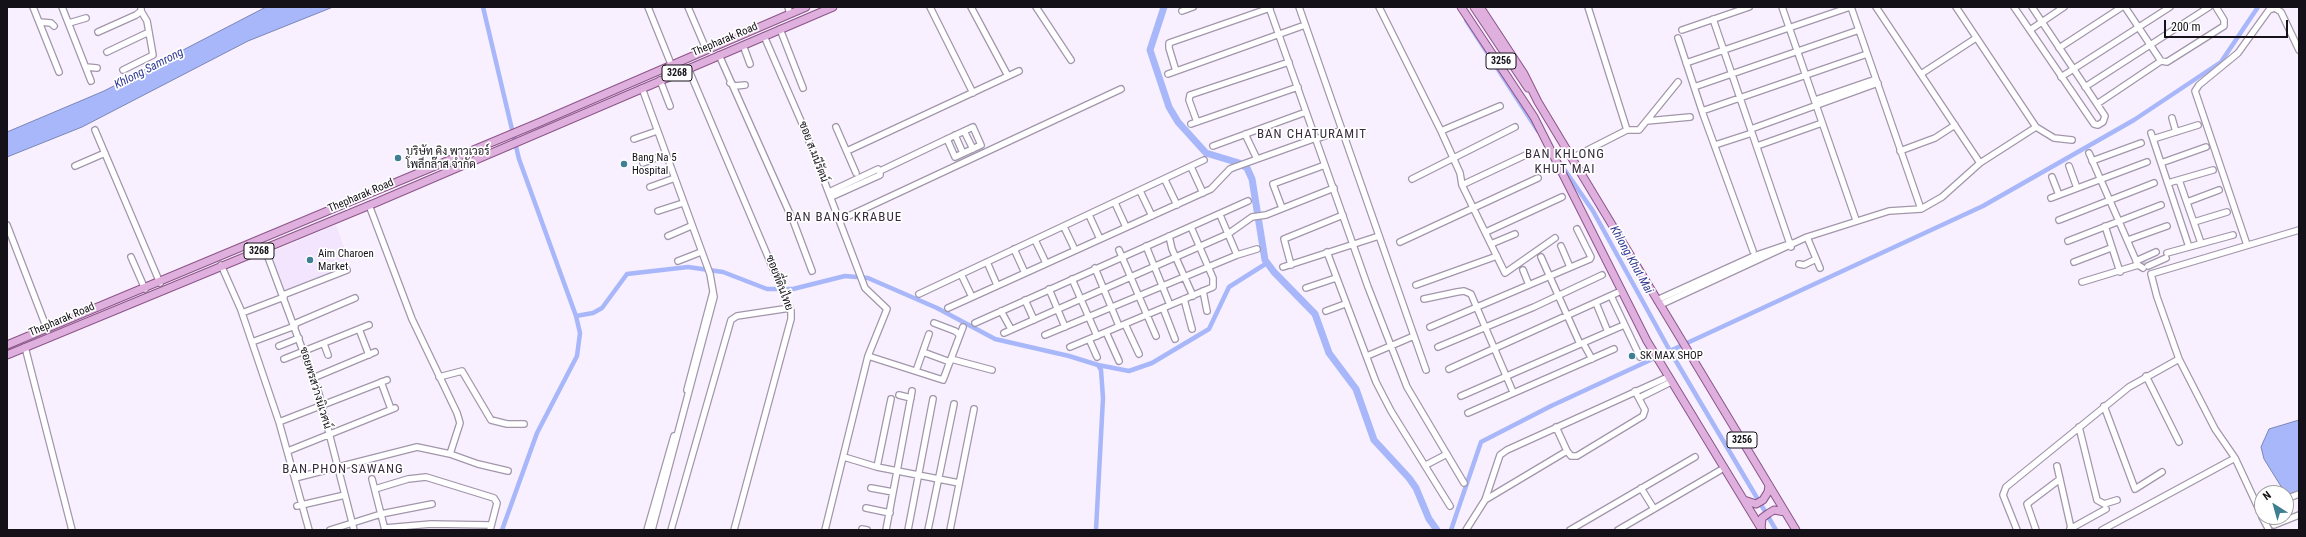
<!DOCTYPE html>
<html>
<head>
<meta charset="utf-8">
<style>
  body { margin:0 }
  #map { position:relative; width:2306px; height:537px; overflow:hidden; background:#f8f0fe; font-family:"Roboto Condensed",sans-serif }
  canvas { display:block }
  .frame { position:absolute; inset:0; border:8px solid #151119; pointer-events:none }
  .north { position:absolute; left:2254px; top:485px; width:40px; height:40px; box-sizing:border-box; background:#fff; border:1px solid #a1a0a3; border-radius:50%; rotate:323deg; font-size:11px; font-weight:700; line-height:16px; text-align:center; color:#151119 }
  .north::after { content:''; display:block; margin:auto; width:14px; height:18px; background:#3e7f92; clip-path:polygon(50% 0,100% 100%,50% 72%,0 100%) }
  .scale { position:absolute; left:2164px; top:20px; width:124px; height:18px; box-sizing:border-box; border:2px solid #151119; border-top:0; padding-left:5px; font-size:12px; line-height:14px; white-space:nowrap; color:#151119; -webkit-text-stroke:3px #fff; paint-order:stroke }
</style>
</head>
<body>
<div id="map">
<canvas width="2306" height="537"></canvas>
<div class="frame"></div>
<div class="north">N</div>
<div class="scale">200 m</div>
</div>
<script>
const context = document.querySelector('canvas').getContext('2d');
context.lineJoin = 'round';
function fillPath(path, color) { context.fillStyle = color; context.fill(path, 'evenodd'); }
const shape = rows => new Path2D(rows.map(r => 'M' + r).join(''));
function strokePath(path, color, width, dash) { context.strokeStyle = color; context.lineWidth = width; context.lineCap = dash ? 'butt' : 'round'; context.setLineDash(dash || []); context.stroke(path); }
function write(font, color, halo, rows, align = 'center') {
  context.font = font + ' "Roboto Condensed",Sarabun,sans-serif'; context.lineWidth = 3.5; context.setLineDash([]); context.textBaseline = 'middle'; context.strokeStyle = halo; context.fillStyle = color; for (const [text, x, y, turn = 0] of rows) {
    context.save(); context.translate(x, y); context.rotate((+turn || 0) * Math.PI / 180); context.textAlign = isNaN(turn) ? turn : align; if (halo) context.strokeText(text, 0, 0); context.fillText(text, 0, 0); context.restore();
  }
}
fillPath(shape([
  [336,225,351,267,286,293,269,253]
]), '#f2e5fd');
const water = shape([
  [266,7,333,7,248,41,82,127,7,157,7,132,104,91,266,7],
  [2299,420,2299,492,2287,496,2264,459,2261,447,2269,429,2299,420]
]);
fillPath(water, '#a7b7f9');
strokePath(water, '#7b85b6', 1);
strokePath(shape([
  [483,7,519,159,576,316,580,333,577,356,537,433,502,530],
  [1466,20,1538,131],
  [1562,166,1593,211,1670,351,1776,530],
  [576,316,593,313,602,308,627,274,688,267,723,272,767,289,793,289,845,276,868,278,937,308,995,339,1069,356,1098,365,1101,370,1103,398,1096,530],
  [1098,365,1129,371,1152,363,1209,329,1229,287,1267,263],
  [1451,530,1481,442,1551,406,1983,206,2134,120,2221,62,2258,7]
]), '#a7b7f9', 4.5);
strokePath(shape([
  [1164,7,1150,50,1169,107,1178,122,1206,153,1239,163,1247,168,1252,179,1265,260,1274,272,1315,314,1329,353,1356,389,1374,440,1409,478,1416,488,1429,519,1437,530]
]), '#a7b7f9', 7);
strokePath(shape([
  [2143,264,2146,263]
]), '#d6cfdc', 5.5, [5.5, 3]);
const minor = shape([
  [33,7,59,72],
  [62,7,91,81],
  [648,7,671,64],
  [688,7,706,49],
  [788,7,790,14],
  [930,7,973,93],
  [971,7,1008,76],
  [1036,7,1071,60],
  [1269,7,1368,287,1407,387,1464,483],
  [1299,7,1426,370],
  [1379,7,1441,131,1460,173,1462,185,1505,273,1555,238],
  [1782,7,1856,220],
  [1851,7,1921,209],
  [1876,7,1980,163],
  [1956,7,2036,127],
  [2014,7,2094,124,2098,125,2103,122,2105,116,2032,7],
  [2125,7,2161,61],
  [1182,11,1193,7],
  [1713,19,1791,247],
  [40,22,51,23,54,26],
  [69,23,86,18],
  [780,29,803,88],
  [1682,30,1749,7],
  [2030,30,2064,7],
  [98,32,136,15,141,11,141,7],
  [764,36,804,128,865,288,887,309,868,356,825,530],
  [1678,38,1703,114,1753,251],
  [743,45,750,64],
  [2059,48,2122,7],
  [107,52,149,32],
  [719,55,794,223,812,271],
  [1686,63,1850,7],
  [86,67,97,68],
  [688,68,791,311,791,319,734,530],
  [123,70,153,55,147,21,141,11],
  [1176,71,1169,48,1169,43,1270,8],
  [1168,74,1305,25],
  [1921,74,1976,38],
  [2061,77,2170,7],
  [660,80,670,106],
  [730,83,735,86,745,85],
  [1694,87,1859,30],
  [2085,87,2209,7],
  [642,88,710,274,714,297,652,530],
  [1815,100,1876,79],
  [2097,104,2161,61,2167,62,2224,26,2224,20,2216,7],
  [1702,111,1867,54],
  [2172,118,2176,132],
  [1647,121,1690,117],
  [1197,122,1189,100,1190,95,1289,62],
  [1191,124,1298,87],
  [836,127,856,173],
  [1751,129,1878,83],
  [95,130,160,283],
  [1627,130,1639,130,1678,82],
  [964,131,973,149],
  [1441,131,1500,106],
  [2151,133,2189,247],
  [1245,134,1257,159],
  [955,135,963,153],
  [634,139,657,131],
  [1316,139,1342,130],
  [2153,139,2198,125],
  [1715,145,1752,133],
  [1213,146,1306,112],
  [1757,146,1822,123],
  [847,151,1019,71],
  [1900,151,1935,138,1955,125],
  [2089,153,2138,265,2143,268],
  [1572,158,1627,130,1588,7],
  [2092,161,2141,143],
  [643,163,666,154],
  [2161,163,2206,147],
  [75,166,105,153],
  [2069,166,2077,188],
  [1191,167,1203,193],
  [880,171,947,139,973,127,981,145,955,157,947,139],
  [2052,177,2059,195],
  [1412,179,1515,127],
  [1165,180,1177,205],
  [2179,180,2201,243],
  [2168,183,2213,170],
  [1462,185,1530,153],
  [650,187,675,178],
  [1140,191,1152,216],
  [829,192,878,169,880,171,880,175,831,197],
  [2051,198,2147,162],
  [2187,202,2219,190],
  [1115,203,1126,227],
  [369,205,412,319,457,413,460,423,450,454],
  [1282,208,1273,184,1325,165],
  [658,211,683,203],
  [1089,215,1100,239],
  [1220,215,1237,255],
  [840,220,1121,89],
  [2059,220,2154,183],
  [2194,222,2227,212],
  [7,225,47,329],
  [2105,226,2120,272],
  [1064,227,1075,250],
  [1486,232,1562,197],
  [668,236,691,226],
  [1169,236,1172,249,1193,296],
  [1807,237,1820,268],
  [1035,240,1046,263],
  [2128,240,2167,226],
  [2068,241,2161,205],
  [1400,242,1538,178],
  [1491,244,1515,234],
  [2247,245,2195,91,2199,85,2238,53,2269,10,2275,8,2281,12,2299,50],
  [1146,246,1170,305],
  [1561,246,1570,267],
  [265,249,319,394,354,530],
  [1014,249,1025,273],
  [1119,250,1156,336],
  [1327,252,1376,382,1391,411,1450,506],
  [2167,253,2233,235],
  [131,257,145,289],
  [1541,257,1580,344],
  [678,261,701,252],
  [2136,261,2156,252],
  [987,262,997,285],
  [2074,262,2111,248],
  [1799,264,1804,265,1816,259],
  [221,265,241,310,279,422,309,530],
  [1291,265,1284,239,1343,215],
  [2148,266,2166,258],
  [1283,267,1379,236],
  [1095,268,1119,326],
  [1523,270,1529,285],
  [961,274,972,297],
  [1072,279,1097,336],
  [2082,282,2138,265],
  [1416,285,1497,256],
  [1306,288,1336,278],
  [1049,289,1065,327],
  [1203,291,1207,311],
  [919,294,1204,160],
  [283,295,347,270],
  [1611,296,1640,357],
  [1184,299,1192,329],
  [1424,299,1457,292,1464,291,1471,294,1513,392],
  [1025,300,1034,320],
  [1657,300,1754,256,1792,243],
  [1596,303,1608,332],
  [1660,305,1807,237,1889,211,1921,209,1942,197,1980,163,2036,127,2054,138,2072,140],
  [948,308,1211,189,1230,169,1235,167,1316,138],
  [1163,308,1175,339],
  [1001,311,1011,329],
  [1326,311,1345,304],
  [242,313,284,297],
  [934,323,955,331,960,335],
  [975,323,1248,201],
  [294,324,355,298],
  [1125,324,1139,354],
  [1430,327,1590,259,1591,257,1577,229],
  [359,329,369,355],
  [1106,332,1119,361],
  [1004,333,1228,234,1252,217,1266,215,1334,188],
  [1045,335,1237,255,1257,249],
  [1089,339,1097,357],
  [252,342,295,326],
  [1583,343,1592,359],
  [324,344,328,355],
  [279,346,299,338],
  [25,347,72,530],
  [1070,347,1213,287,1213,278,1191,227],
  [1438,347,1534,307,1602,275],
  [923,352,950,362],
  [868,356,943,380,963,327],
  [1367,356,1414,336],
  [284,359,369,325],
  [951,359,992,370],
  [1449,369,1621,291],
  [916,371,929,334],
  [2146,376,2179,442],
  [439,377,462,371,491,420,507,424,524,424],
  [313,378,375,352],
  [381,382,391,409],
  [687,390,713,292],
  [899,395,911,398],
  [1461,396,1624,325],
  [1639,398,1671,382],
  [2104,406,2135,489,2162,472],
  [1468,413,1614,349],
  [279,422,387,380],
  [1556,427,1567,451,1571,456,1577,456,1643,416,1645,410,1635,391],
  [2079,427,2097,500,2104,504,2117,500],
  [288,451,395,408],
  [844,457,877,467,959,483],
  [1426,465,1447,454],
  [2057,466,2071,528],
  [877,467,891,399],
  [295,478,417,447,450,454,478,464,508,471],
  [372,479,385,530],
  [871,488,893,492],
  [1641,488,1654,509],
  [375,489,408,479,426,477,494,498,497,503,490,530],
  [2286,499,2299,494],
  [1485,500,1567,451],
  [297,506,345,495],
  [866,508,890,513],
  [2262,516,2235,458,2215,429,2179,359,2157,297,2151,274,2299,230],
  [2262,517,2269,530],
  [2274,525,2299,515],
  [385,528,431,524,491,525],
  [862,529,867,530],
  [2070,529,2106,509],
  [330,530,381,514,432,504],
  [647,530,674,436],
  [671,530,731,320,737,316,790,308],
  [886,530,912,391],
  [908,530,933,399],
  [928,530,954,404],
  [950,530,974,409],
  [1466,530,1485,500,1500,455,1507,450,1668,377],
  [1570,530,1695,457],
  [1618,530,1724,468],
  [2017,530,2003,495,2006,487,2129,387,2179,359],
  [2036,530,2027,504,2060,479],
  [2102,530,2235,458]
]);
const major = shape([
  [1461,7,1534,117,1647,341,1762,530],
  [1474,7,1528,88],
  [1480,7,1524,74,1538,102,1796,530],
  [7,345,538,123,806,7],
  [7,355,375,203,833,7],
  [1744,500,1756,504,1763,500,1768,492,1769,485],
  [1761,529,1762,518,1769,513,1774,510,1785,512]
]);
strokePath(minor, '#a296ab', 8);
strokePath(major, '#8b5589', 9);
strokePath(minor, '#fff', 5.5);
strokePath(major, '#dfafdd', 7);
for (const [x, y, r, color] of [
  [398,158,4,"#3e7f92"],
  [624,164,4,"#3e7f92"],
  [310,260,4,"#3e7f92"],
  [1632,356,4,"#3e7f92"]
]) { const dot = new Path2D(); dot.arc(x, y, r, 0, 2 * Math.PI); context.fillStyle = color; context.fill(dot); strokePath(dot, '#fff', 1.5); }
for (const [x, y, w] of [
  [1501,61,30],
  [677,73,30],
  [259,251,30],
  [1742,440,30]
]) { const box = new Path2D(); box.roundRect(x - w / 2, y - 8, w, 16, 3); context.fillStyle = '#fff'; context.fill(box); strokePath(box, '#151119', 1); }
write('bold 10px', '#151119', null, [
  ["3256",1501,61],
  ["3268",677,73],
  ["3268",259,251],
  ["3256",1742,440]
]);
write('11px', '#151119', '#fff', [
  ["Thepharak Road",725,40,-23],
  ["ซอย ส.มนีรัตน์",813,152,69],
  ["Thepharak Road",361,196,-23],
  ["ซอยที่ดินไทย",779,283,69],
  ["Thepharak Road",62,320,-23],
  ["ซอยพรสว่างนิเวศน์",315,388,73]
]);
write('11px', '#151119', '#fff', [
  ["บริษัท คิง พาวเวอร์",406,152],
  ["โพลีกล๊าส จำกัด",406,165],
  ["Bang Na 5",632,158],
  ["Hospital",632,171],
  ["Aim Charoen",318,254],
  ["Market",318,267],
  ["SK MAX SHOP",1640,356]
], 'left');
write('italic 12px', '#303894', '#fff', [
  ["Khlong Samrong",149,69,-27],
  ["Khlong Khut Mai",1631,260,61]
]);
context.letterSpacing = '1px';
write('13px', '#372d3e', '#fff', [
  ["BAN CHATURAMIT",1312,135],
  ["BAN KHLONG",1565,155],
  ["KHUT MAI",1565,170],
  ["BAN BANG KRABUE",844,218],
  ["BAN PHON SAWANG",343,470]
]);
context.letterSpacing = '0px';
</script>
</body>
</html>
